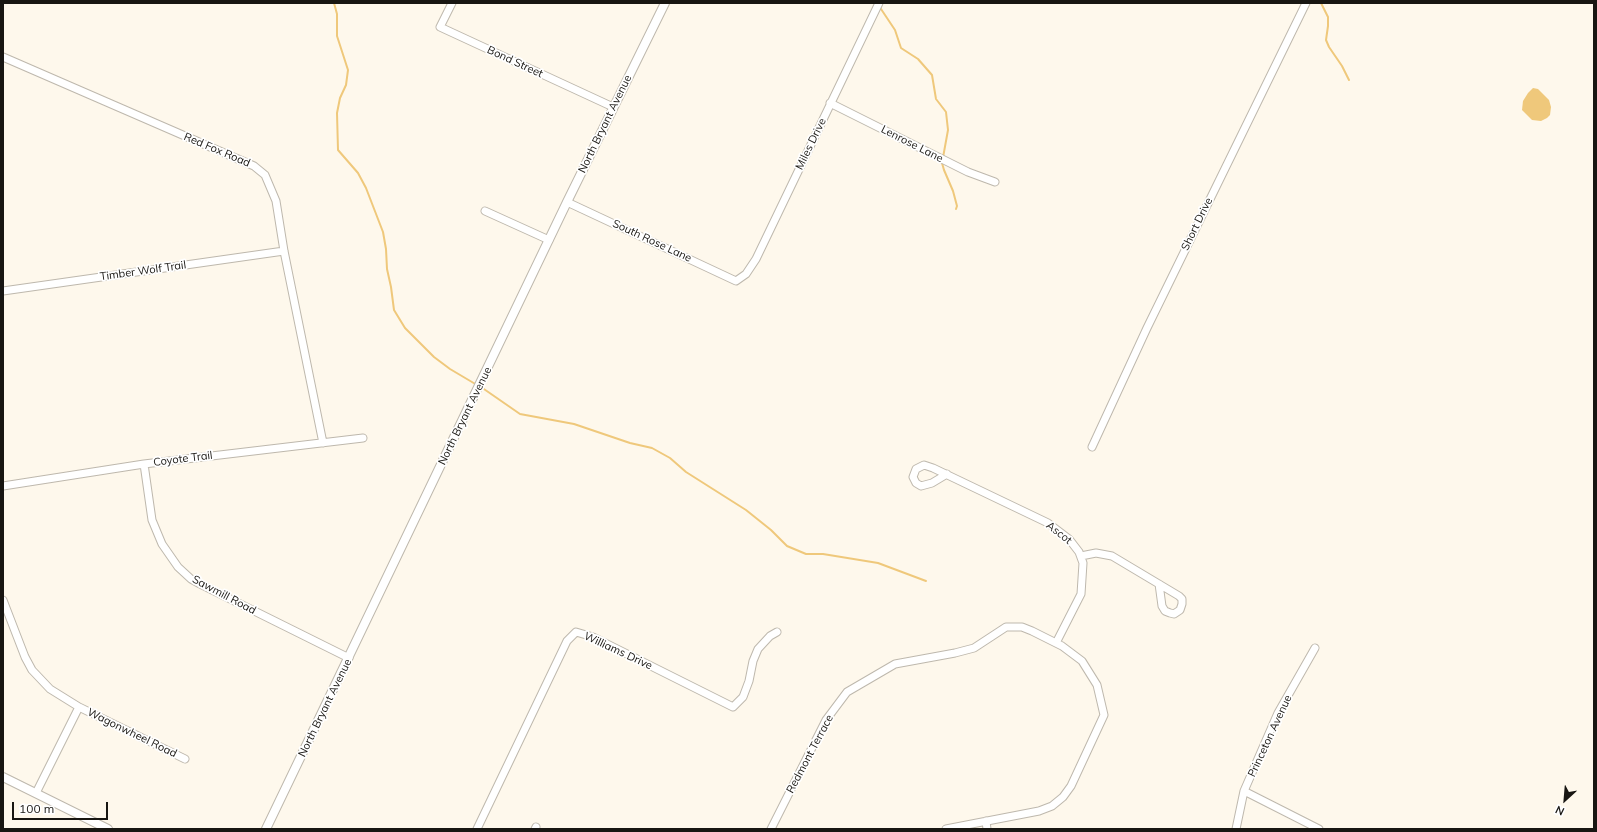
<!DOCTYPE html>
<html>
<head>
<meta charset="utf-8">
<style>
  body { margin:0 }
  #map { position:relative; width:1597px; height:832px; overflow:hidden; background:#fef8ec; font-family:Mulish,sans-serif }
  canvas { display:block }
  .frame { position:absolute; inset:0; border:4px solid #181612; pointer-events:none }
  .north { position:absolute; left:1545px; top:780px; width:40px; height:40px; -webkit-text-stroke:3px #fff; paint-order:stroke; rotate:206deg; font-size:11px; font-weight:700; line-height:16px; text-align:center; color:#181612 }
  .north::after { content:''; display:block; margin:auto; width:14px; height:18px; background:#181612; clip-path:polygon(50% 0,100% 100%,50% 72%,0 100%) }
  .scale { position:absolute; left:12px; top:802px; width:96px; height:18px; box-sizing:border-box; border:2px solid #181612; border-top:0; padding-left:5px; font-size:12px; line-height:14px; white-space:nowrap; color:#181612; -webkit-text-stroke:3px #fff; paint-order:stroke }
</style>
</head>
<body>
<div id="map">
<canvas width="1597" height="832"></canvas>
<div class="frame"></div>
<div class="north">N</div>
<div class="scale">100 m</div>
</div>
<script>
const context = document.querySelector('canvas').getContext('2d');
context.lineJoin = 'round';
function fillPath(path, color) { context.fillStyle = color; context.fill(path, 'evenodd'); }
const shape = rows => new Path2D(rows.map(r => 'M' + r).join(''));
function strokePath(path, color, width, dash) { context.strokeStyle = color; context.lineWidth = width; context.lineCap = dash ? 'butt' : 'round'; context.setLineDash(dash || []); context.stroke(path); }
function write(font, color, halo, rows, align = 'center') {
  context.font = font + ' Mulish,sans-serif'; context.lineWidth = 3.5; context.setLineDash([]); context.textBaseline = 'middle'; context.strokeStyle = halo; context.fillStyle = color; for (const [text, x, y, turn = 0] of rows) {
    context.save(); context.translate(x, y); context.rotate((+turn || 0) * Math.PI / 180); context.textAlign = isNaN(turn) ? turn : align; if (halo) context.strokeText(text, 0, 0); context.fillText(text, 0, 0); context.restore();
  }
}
fillPath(shape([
  [1533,88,1538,89,1549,100,1551,107,1550,115,1547,118,1541,121,1532,120,1522,110,1523,101,1528,93]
]), '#efc87b');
strokePath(shape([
  [334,3,337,14,337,36,348,70,346,85,340,98,337,113,338,150,358,173,366,188,383,232,386,249,387,269,391,287,394,310,405,328,434,357,450,369,477,385],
  [1321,3,1328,17,1328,26,1326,40,1329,47,1342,66,1349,80],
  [879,6,895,30,901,48,918,59,932,75,936,99,946,112,948,130,942,163,944,170,953,191,957,206,956,209],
  [481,387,520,414,574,424,630,443,652,448,670,458,686,472,746,510,771,530,787,546,806,554,823,554,878,563,926,581]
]), '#efc87b', 2);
const minor = shape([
  [452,3,440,27,613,107],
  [3,57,254,166,265,175,276,201,284,251,323,443],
  [830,103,968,172,995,182],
  [567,202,736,281,746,274,756,259,879,3],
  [485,211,549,240],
  [3,291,284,251],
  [1092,447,1147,328,1306,3],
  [144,464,152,520,162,544,178,567,191,579,200,584,349,658],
  [947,474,932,483,921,486,916,483,913,477,916,469,924,465,933,468,1048,523,1069,539,1079,552,1083,563,1081,594,1056,643],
  [3,486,144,464,363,438],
  [1081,556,1096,553,1112,556,1179,596,1182,599,1182,604,1180,610,1174,614,1170,613,1165,611,1162,606,1159,584],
  [3,600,25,657,32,670,50,689,79,707,185,759],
  [1244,791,1319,829],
  [36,793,79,707],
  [986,821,987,829],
  [477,829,567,641,576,632,593,637,733,707,743,697,749,681,753,661,758,649,770,636,777,632],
  [535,829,536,827],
  [771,829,826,720,847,692,895,664,955,653,974,648,1006,627,1022,627,1032,631,1062,646,1082,661,1097,685,1104,715,1071,786,1063,797,1052,806,1039,811,946,829],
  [1236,829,1244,791,1278,713,1315,648]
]);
const tertiary = shape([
  [3,777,108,829],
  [266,829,567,202,665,3]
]);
strokePath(minor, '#beb8ad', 9);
strokePath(tertiary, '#beb8ad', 10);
strokePath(minor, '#fff', 7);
strokePath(tertiary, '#fff', 8);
write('11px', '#181612', '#fff', [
  ["Bond Street",515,62,25],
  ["North Bryant Avenue",605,124,-64],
  ["Miles Drive",811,144,-64],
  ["Lenrose Lane",912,144,27],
  ["Red Fox Road",217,150,23],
  ["Short Drive",1197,224,-64],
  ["South Rose Lane",652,241,25],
  ["Timber Wolf Trail",143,271,-8],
  ["North Bryant Avenue",465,416,-64],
  ["Coyote Trail",183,459,-7],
  ["Ascot",1059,533,38],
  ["Sawmill Road",224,595,28],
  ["Williams Drive",618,651,25],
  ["North Bryant Avenue",325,708,-64],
  ["Wagonwheel Road",132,733,26],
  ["Princeton Avenue",1270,736,-65],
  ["Redmont Terrace",810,754,-62]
]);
</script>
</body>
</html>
